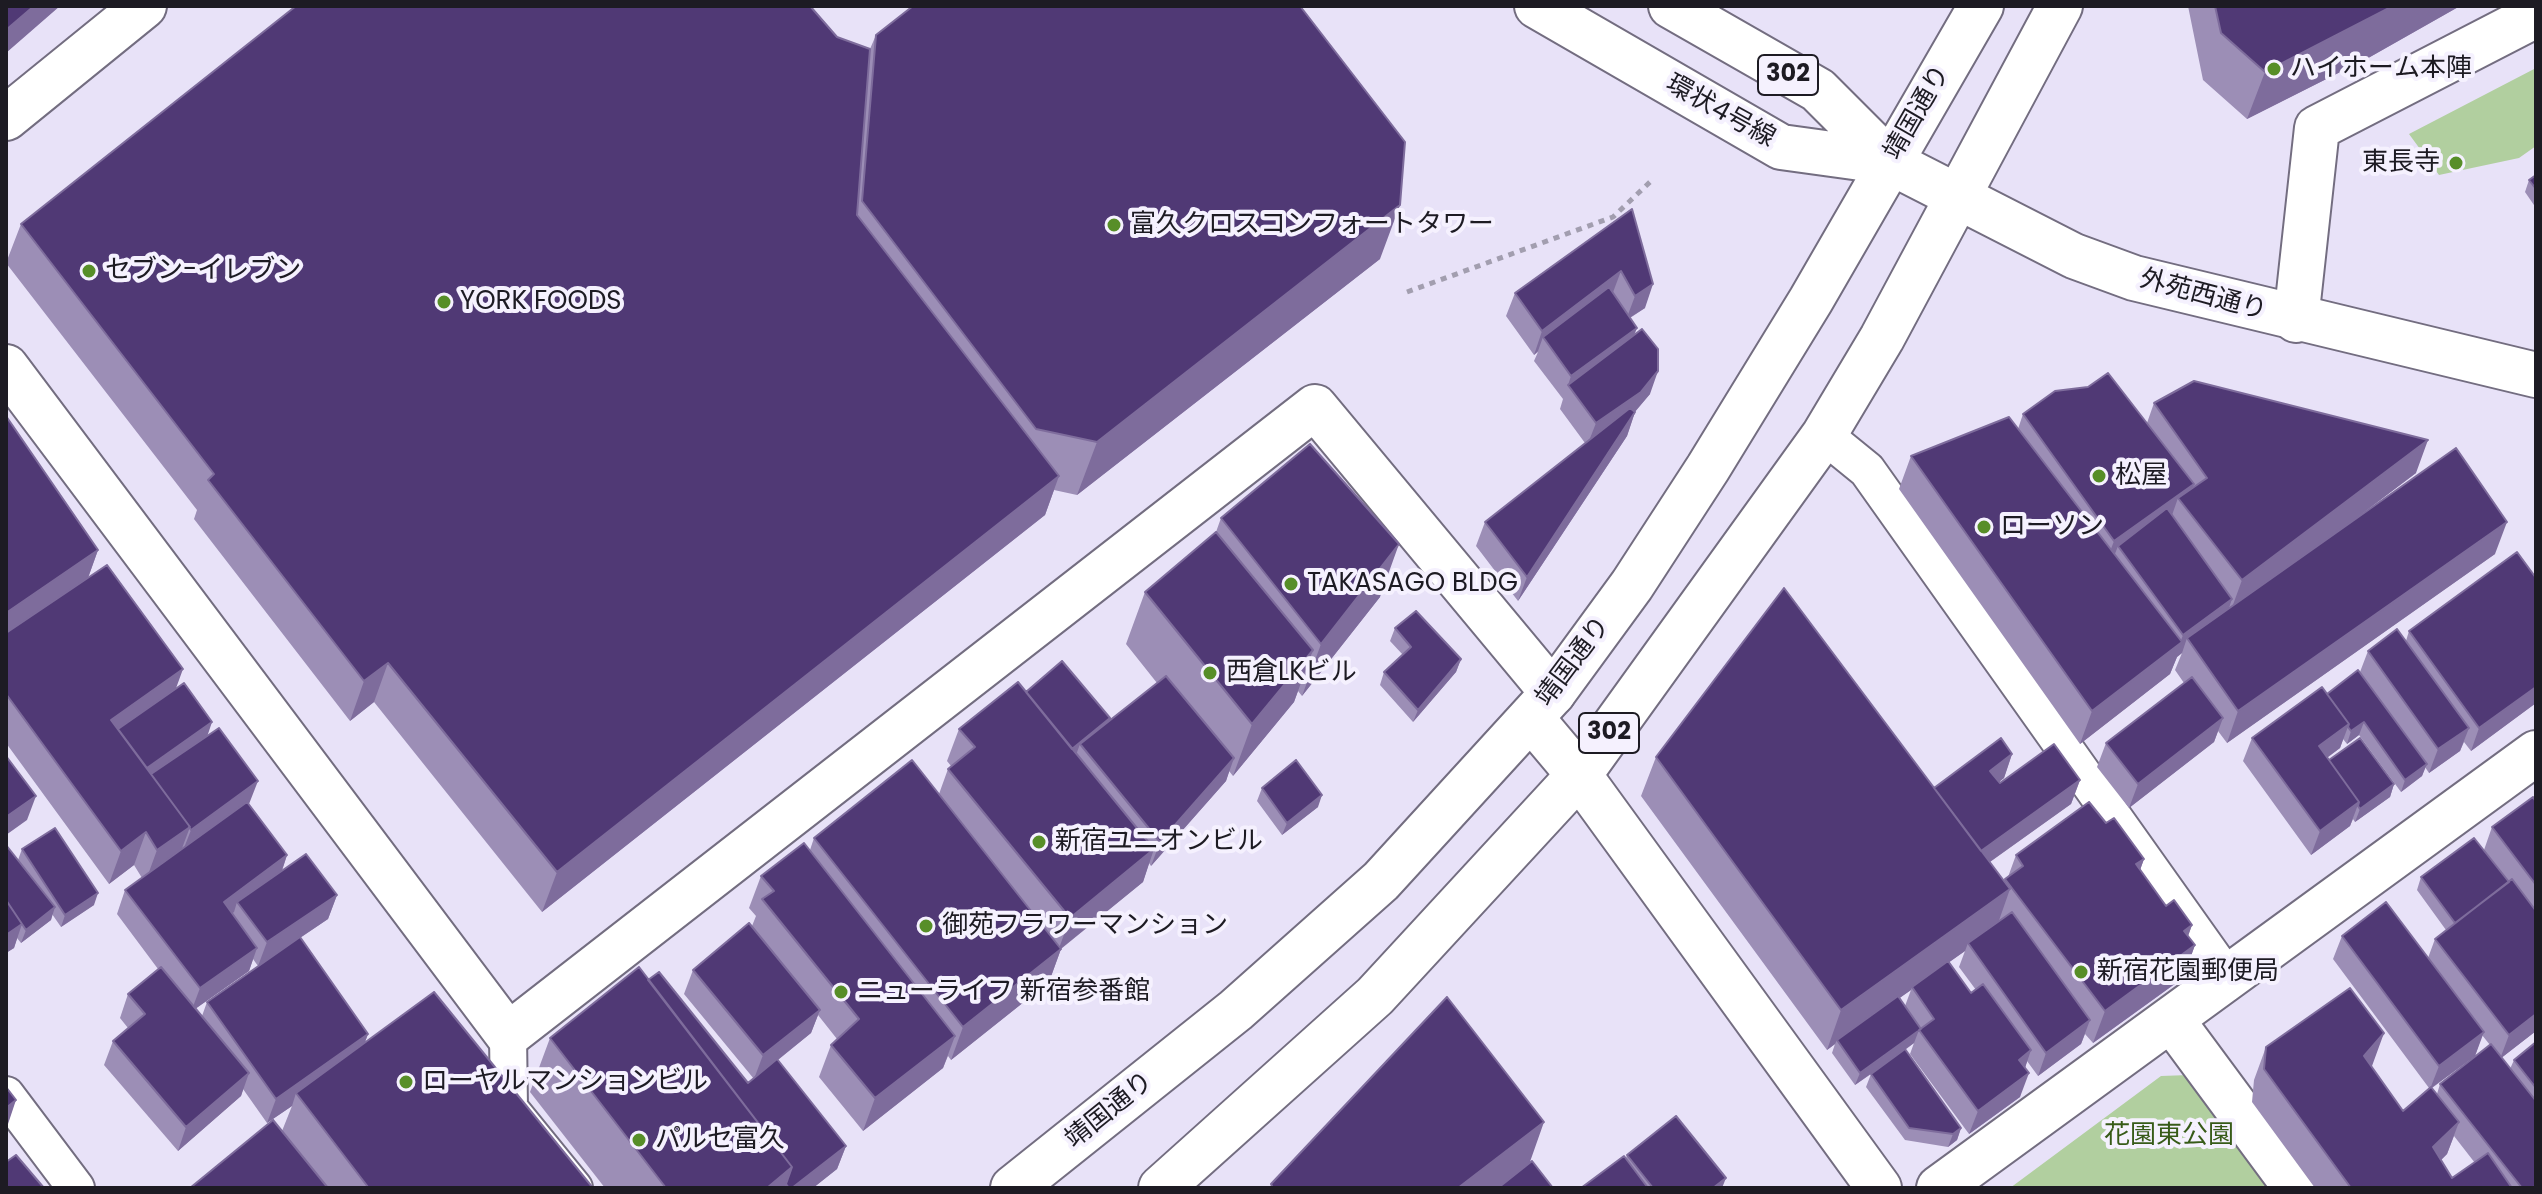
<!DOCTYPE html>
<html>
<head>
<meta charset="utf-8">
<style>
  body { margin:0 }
  #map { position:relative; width:2542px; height:1194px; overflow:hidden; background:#e8e2f8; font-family:Poppins,sans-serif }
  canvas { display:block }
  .frame { position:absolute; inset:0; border:8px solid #1d1b23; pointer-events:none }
</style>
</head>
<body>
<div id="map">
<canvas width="2542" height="1194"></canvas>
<div class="frame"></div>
</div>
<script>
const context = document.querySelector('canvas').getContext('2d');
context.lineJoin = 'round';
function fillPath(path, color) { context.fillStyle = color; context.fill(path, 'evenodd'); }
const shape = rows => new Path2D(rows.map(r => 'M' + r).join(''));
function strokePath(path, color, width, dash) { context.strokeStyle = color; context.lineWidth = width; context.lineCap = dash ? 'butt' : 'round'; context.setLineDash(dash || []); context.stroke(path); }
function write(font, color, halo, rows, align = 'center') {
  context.font = font + ' Poppins,"Noto Sans JP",sans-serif'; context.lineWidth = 8; context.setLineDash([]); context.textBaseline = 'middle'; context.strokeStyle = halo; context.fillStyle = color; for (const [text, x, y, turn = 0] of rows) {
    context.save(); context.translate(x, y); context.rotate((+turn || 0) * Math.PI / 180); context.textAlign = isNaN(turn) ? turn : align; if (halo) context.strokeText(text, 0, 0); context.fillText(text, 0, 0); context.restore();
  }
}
fillPath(shape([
  [2536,68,2536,146,2519,158,2439,175,2409,134],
  [2189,1075,2271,1188,2010,1188,2161,1076]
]), '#b1cf9f');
const lane = shape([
  [1824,435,1867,470,2227,977],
  [508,1035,509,1108,574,1188],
  [6,1095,76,1188]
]);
const street = shape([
  [2296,320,2317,128,2536,15],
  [6,367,508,1035,1315,407,1553,693],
  [1531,718,1579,775,1879,1188],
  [2171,1019,2296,1188],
  [1939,1188,2536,753]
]);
const secondary = shape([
  [6,118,144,6],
  [1890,162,2074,256,2134,278,2536,375]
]);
const primary = shape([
  [1537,6,1781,147,1890,162],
  [1671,6,1818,90,1890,162],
  [1013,1188,1236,1010,1381,881,1553,693,1632,585,1708,468,1811,300,1981,6],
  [1161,1188,1375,996,1579,775,1824,435,1882,338,2060,6]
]);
strokePath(lane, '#736d80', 40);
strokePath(street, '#736d80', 48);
strokePath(secondary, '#736d80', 48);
strokePath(primary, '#736d80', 48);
strokePath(shape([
  [1407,292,1613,217,1651,181]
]), '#a29eaf', 5, [6, 6]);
strokePath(lane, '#fff', 36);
strokePath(street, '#fff', 44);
strokePath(secondary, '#fff', 44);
strokePath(primary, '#fff', 44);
fillPath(shape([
  [2188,6,2460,6,2370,57,2247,119,2203,80],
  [876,35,1380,259,1077,495,1054,490,1045,515,542,912,374,702,350,721,194,519,197,510,6,263,21,224,837,37,870,49],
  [2536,175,2536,208,2525,192,2529,180],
  [1632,209,1645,308,1630,318,1650,394,1635,412,1627,436,1518,601,1476,546,1485,522,1585,443,1560,409,1563,399,1534,361,1538,352,1534,355,1506,316,1515,293],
  [2154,403,2416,473,2354,520,2495,554,2227,743,2218,731,2214,742,2129,808,2097,767,2106,743,2184,683,2175,670,2182,653,2177,657,2170,674,2080,744,1899,489,1911,456,2018,429,2023,414,2147,423],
  [6,416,98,550,88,578,175,689,207,736,249,805,287,855,282,871,337,895,328,919,300,938,368,1034,365,1042,593,1188,190,1188,282,1131,292,1106,267,1123,243,1089,241,1096,178,1151,104,1065,113,1041,128,1028,120,1018,128,994,158,969,117,914,125,890,142,878,134,865,109,884,6,743],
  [253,959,258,966,207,1002,202,1016,196,1008,249,971],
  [1221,518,1380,597,1302,696,1298,691,1294,702,1233,776,1229,771,1226,781,1151,866,1149,863,1143,882,1061,949,1049,982,951,1060,948,1056,943,1068,863,1131,819,1077,831,1045,837,1039,818,1015,811,1033,778,1060,846,1146,837,1169,813,1188,605,1188,530,1092,550,1038,648,980,748,1083,754,1079,684,994,693,970,752,926,756,916,749,908,761,876,810,850,814,838,939,794,948,769,951,766,947,761,959,729,1026,692,1110,718,1109,721,1157,683,1126,644,1145,592,1216,532],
  [2536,578,2536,703,2471,751,2464,742,2460,751,2429,773,2425,767,2422,776,2401,792,2359,735,2347,744,2343,739,2340,748,2327,758,2329,760,2394,784,2390,797,2355,822,2353,819,2350,826,2311,855,2243,761,2252,738,2327,694,2360,672,2368,651,2406,641,2409,631],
  [1395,628,1461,659,1456,672,1413,722,1380,685,1384,672,1403,655,1390,641],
  [2012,754,2004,778,1999,782,2000,783,2080,780,2071,804,1990,862,2004,881,2008,877,2016,855,2106,823,2144,859,2140,870,2166,906,2192,925,2188,936,2195,945,2183,978,2093,1043,2085,1034,2081,1044,2038,1076,2027,1061,2025,1068,2020,1097,1969,1134,1910,1054,1914,1043,1905,1050,1961,1128,1957,1140,1948,1147,1905,1140,1866,1087,1871,1074,1855,1085,1832,1053,1835,1044,1827,1050,1641,796,1656,757,1934,788],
  [1965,951,1959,967,1976,990,1971,993,1949,962],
  [1911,990,1905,1006,1899,998],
  [1262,788,1318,807,1282,835,1257,801],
  [2536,802,2536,1031,2501,1058,2510,1069,2514,1060,2536,1042,2536,1188,2315,1188,2252,1102,2254,1080,2266,1047,2371,1066,2403,1111,2429,1088,2333,959,2342,936,2428,958,2435,939,2446,930,2417,890,2421,877,2484,850,2492,827],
  [2482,1035,2490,1045,2440,1084,2437,1094,2432,1088,2475,1056],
  [2454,1136,2475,1163,2452,1178,2441,1160,2447,1154],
  [6,845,18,860,22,849,94,905,61,927,52,914,51,920,21,943,17,938,14,948,6,953],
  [1627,1155,1722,1188,1581,1188,1626,1158]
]), '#9c8eb6');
fillPath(shape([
  [34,6,60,6,6,53,6,30],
  [2393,6,2460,6,2370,57,2247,119,2265,72],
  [1400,205,1380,259,1077,495,1097,442],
  [1621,271,1612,295,1543,337,1538,351,1534,355,1542,331],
  [1653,284,1645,308,1626,320,1635,296],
  [1637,328,1628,351,1568,385,1563,400,1571,376],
  [1658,371,1650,394,1632,415,1587,446,1596,423],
  [1635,412,1627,436,1518,601,1527,577],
  [2428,440,2416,473,2230,613,2242,580],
  [1059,476,1045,515,542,912,557,872],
  [2194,484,2186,507,2178,498,2171,518,2118,546,2113,559,2105,565,2114,541],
  [2507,522,2495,554,2227,743,2238,711],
  [1399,544,1380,597,1302,696,1321,644],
  [98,550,84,589,6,643,6,613],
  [2232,599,2224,623,2187,638,2182,653,2177,657,2170,674,2080,744,2092,711,2180,643,2183,635],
  [1313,650,1294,702,1233,776,1252,724],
  [1461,659,1456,672,1413,722,1418,710],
  [388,663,374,702,350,721,364,681],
  [183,669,171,702,121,737,111,720],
  [2536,687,2536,703,2471,751,2479,728],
  [1110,718,1105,731,1080,744,1076,755,1071,749],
  [2223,718,2214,742,2129,808,2138,784],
  [212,722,204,746,154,781,145,770],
  [2364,722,2359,735,2347,744,2351,731],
  [2349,724,2340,748,2310,770,2319,746],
  [2469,728,2460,751,2429,773,2438,749],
  [2012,754,2004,778,1982,795,1990,771],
  [1234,758,1226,781,1151,866,1160,842],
  [2427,764,2422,776,2401,792,2405,780],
  [2080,780,2071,804,1970,876,1978,853],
  [258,781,249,804,182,853,191,830],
  [2394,784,2390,797,2355,822,2360,809],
  [1322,795,1318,807,1282,835,1287,823],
  [36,796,27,820,6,835,6,817],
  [2359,802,2350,826,2311,855,2320,831],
  [190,827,178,859,145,883,157,850],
  [146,832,134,865,109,884,121,851],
  [1154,849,1143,882,1058,951,1070,918],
  [287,855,279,879,237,902,234,912,215,926,224,902],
  [2144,859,2132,892,2136,864],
  [2010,889,1996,929,1968,943,1965,951,1913,988,1912,987,1911,990,1838,1042,1837,1040,1835,1044,1827,1050,1841,1010],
  [98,893,94,905,61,927,65,915],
  [337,895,328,919,258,966,267,942],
  [55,907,51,920,21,943,26,930],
  [22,924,14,948,6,953,6,935],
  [2192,925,2181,955,2195,945,2183,978,2093,1043,2105,1011,2184,931],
  [257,948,249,971,191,1012,200,988],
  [1061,949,1049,982,951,1060,963,1027],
  [820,1010,811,1033,754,1079,763,1055],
  [2536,1014,2536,1031,2500,1059,2509,1035],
  [2090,1020,2081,1044,2038,1076,2046,1053],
  [1919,1030,1914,1043,1855,1085,1860,1073],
  [2484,1032,2475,1056,2430,1089,2439,1066],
  [2384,1033,2372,1066,2352,1088,2364,1056],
  [368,1034,359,1058,296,1093,292,1106,267,1123,276,1099],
  [955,1036,943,1068,863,1131,875,1098],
  [2031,1050,2023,1074,2019,1060],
  [249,1073,241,1096,178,1151,186,1127],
  [2029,1073,2020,1097,1969,1134,1978,1111],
  [16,1100,8,1124,6,1125,6,1108],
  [1544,1122,1525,1176,1509,1188,1458,1188],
  [2459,1122,2447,1154,2421,1180,2433,1147],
  [1961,1128,1957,1140,1948,1147,1953,1134],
  [846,1146,837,1169,813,1188,792,1188],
  [792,1167,785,1188,767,1188],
  [1726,1178,1722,1188,1713,1188]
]), '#7e6c9c');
const building = shape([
  [6,6,34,6,6,30,6,6],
  [296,6,810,6,837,37,870,49,857,215,1059,476,557,872,388,663,364,681,208,480,214,474,21,224,296,6],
  [913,6,1300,6,1405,142,1400,205,1097,442,1036,429,862,201,876,35,913,6],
  [2215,6,2393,6,2265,72,2221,33,2215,6],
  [2536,175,2536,189,2529,180,2536,175],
  [1632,209,1653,284,1635,296,1621,271,1542,331,1515,293,1632,209],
  [1609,287,1637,328,1571,376,1543,337,1609,287],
  [1642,329,1658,349,1658,371,1641,392,1596,423,1568,385,1642,329],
  [2108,373,2194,484,2114,541,2023,414,2055,391,2088,387,2108,373],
  [2194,381,2428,440,2242,580,2178,498,2207,478,2154,403,2194,381],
  [1630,408,1635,412,1527,577,1485,522,1630,408],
  [6,416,98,550,6,613,6,416],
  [2009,417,2182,642,2092,711,1911,456,2009,417],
  [1310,444,1399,544,1321,644,1221,518,1310,444],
  [2456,448,2507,522,2238,711,2187,638,2456,448],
  [2167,508,2232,599,2183,635,2118,546,2167,508],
  [1216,532,1313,650,1252,724,1145,592,1216,532],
  [2517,552,2536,578,2536,687,2479,728,2409,631,2517,552],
  [107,565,183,669,111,720,190,827,157,850,146,832,121,851,6,694,6,633,107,565],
  [1784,588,2010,889,1841,1010,1656,757,1784,588],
  [1416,611,1461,659,1418,710,1384,672,1411,647,1395,628,1416,611],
  [2397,629,2469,728,2438,749,2368,651,2397,629],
  [1062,661,1110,718,1072,749,1026,692,1062,661],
  [2358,670,2427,764,2405,780,2364,722,2351,731,2348,727,2349,724,2327,694,2358,670],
  [1166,676,1234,758,1160,842,1080,744,1166,676],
  [2192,677,2223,718,2138,784,2106,743,2192,677],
  [1018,682,1154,849,1070,918,948,769,975,747,959,729,1018,682],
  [184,683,212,722,147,768,118,729,184,683],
  [2322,687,2349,724,2319,746,2359,802,2320,831,2252,738,2322,687],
  [219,728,258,781,191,830,189,827,190,827,151,774,219,728],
  [2001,738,2012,754,1990,771,2000,783,2054,744,2080,780,1981,851,1934,788,2001,738],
  [2360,738,2394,784,2360,809,2358,806,2359,802,2329,760,2360,738],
  [6,756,36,796,6,817,6,756],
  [912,760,1061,949,963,1027,814,838,912,760],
  [1296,760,1322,795,1287,823,1262,788,1296,760],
  [2533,797,2536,802,2536,885,2492,827,2533,797],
  [247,802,287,855,224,902,257,948,200,988,125,890,247,802],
  [2089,802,2106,823,2114,818,2144,859,2136,864,2166,906,2174,900,2192,925,2184,931,2195,945,2105,1011,2005,879,2023,866,2016,855,2089,802],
  [55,828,98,893,65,915,22,849,55,828],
  [2474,838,2509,882,2455,923,2421,877,2474,838],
  [804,843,955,1036,875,1098,831,1045,859,1019,762,899,774,891,761,876,804,843],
  [6,845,55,907,26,930,6,900,6,845],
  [306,854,337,895,267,942,237,902,306,854],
  [2512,879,2536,911,2536,1014,2509,1035,2435,939,2512,879],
  [6,900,22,924,6,935,6,900],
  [2386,902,2484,1032,2439,1066,2342,936,2386,902],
  [2012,912,2090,1020,2046,1053,1968,943,2012,912],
  [749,923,820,1010,763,1055,693,970,749,923],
  [300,937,368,1034,276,1099,207,1002,300,937],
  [1948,961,1971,993,1983,984,2031,1050,2019,1060,2029,1073,1978,1111,1919,1030,1934,1019,1912,987,1948,961],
  [161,967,249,1073,186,1127,113,1041,145,1014,128,994,161,967],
  [639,967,792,1167,767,1188,666,1188,550,1038,639,967],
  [659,972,748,1083,777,1059,846,1146,792,1188,789,1188,786,1184,792,1167,648,980,659,972],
  [2350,988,2384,1033,2364,1056,2403,1111,2431,1087,2459,1122,2433,1147,2452,1178,2488,1153,2512,1188,2351,1188,2264,1069,2266,1047,2350,988],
  [434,992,593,1188,367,1188,368,1187,296,1093,434,992],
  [1898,996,1921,1029,1860,1073,1837,1040,1898,996],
  [1447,997,1544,1122,1458,1188,1273,1188,1271,1184,1447,997],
  [2536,1042,2536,1088,2514,1060,2536,1042],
  [2491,1044,2536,1101,2536,1185,2533,1188,2522,1188,2440,1084,2491,1044],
  [1905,1049,1961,1128,1953,1134,1909,1128,1871,1074,1905,1049],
  [6,1087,16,1100,6,1108,6,1087],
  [1676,1116,1726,1178,1713,1188,1653,1188,1627,1155,1676,1116],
  [273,1120,328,1188,190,1188,273,1120],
  [16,1155,44,1188,6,1188,6,1162,16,1155],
  [1624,1156,1648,1188,1581,1188,1624,1156],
  [1532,1161,1553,1188,1498,1188,1532,1161]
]);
fillPath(building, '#503975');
strokePath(building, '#7e6c9c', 2);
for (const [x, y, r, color] of [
  [2274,69,8,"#578e28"],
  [2456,163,8,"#578e28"],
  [1114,225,8,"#578e28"],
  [89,271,8,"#578e28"],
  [444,302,8,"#578e28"],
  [2099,476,8,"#578e28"],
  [1984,527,8,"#578e28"],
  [1291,584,8,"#578e28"],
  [1210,673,8,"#578e28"],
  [1039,842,8,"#578e28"],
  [926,926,8,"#578e28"],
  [2081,972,8,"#578e28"],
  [841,992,8,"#578e28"],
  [406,1082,8,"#578e28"],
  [639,1140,8,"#578e28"]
]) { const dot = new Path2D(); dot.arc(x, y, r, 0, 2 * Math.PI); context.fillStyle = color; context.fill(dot); strokePath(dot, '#f5f1fe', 3); }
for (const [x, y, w] of [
  [1788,75,60],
  [1609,733,60]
]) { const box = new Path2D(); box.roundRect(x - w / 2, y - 20, w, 40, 6); context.fillStyle = '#f5f1fe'; context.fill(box); strokePath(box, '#1d1b23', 2); }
write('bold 24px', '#1d1b23', null, [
  ["302",1788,75],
  ["302",1609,733]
]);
write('26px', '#1d1b23', '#f5f1fe', [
  ["ハイホーム本陣",2290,69],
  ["東長寺",2440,163,"right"],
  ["富久クロスコンフォートタワー",1130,225],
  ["セブン-イレブン",105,271],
  ["YORK FOODS",460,302],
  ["松屋",2115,476],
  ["ローソン",2000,527],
  ["TAKASAGO BLDG",1307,584],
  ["西倉LKビル",1226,673],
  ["新宿ユニオンビル",1055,842],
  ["御苑フラワーマンション",942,926],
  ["新宿花園郵便局",2097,972],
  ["ニューライフ 新宿参番館",857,992],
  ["ローヤルマンションビル",422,1082],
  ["パルセ富久",655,1140]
], 'left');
write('26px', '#1d1b23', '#f5f1fe', [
  ["環状4号線",1720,112,29],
  ["靖国通り",1918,113,-60],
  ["外苑西通り",2203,296,15],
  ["靖国通り",1574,662,-53],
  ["靖国通り",1110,1111,-39]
]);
write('26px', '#375b18', '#f5f1fe', [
  ["花園東公園",2169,1136]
]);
</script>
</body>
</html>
